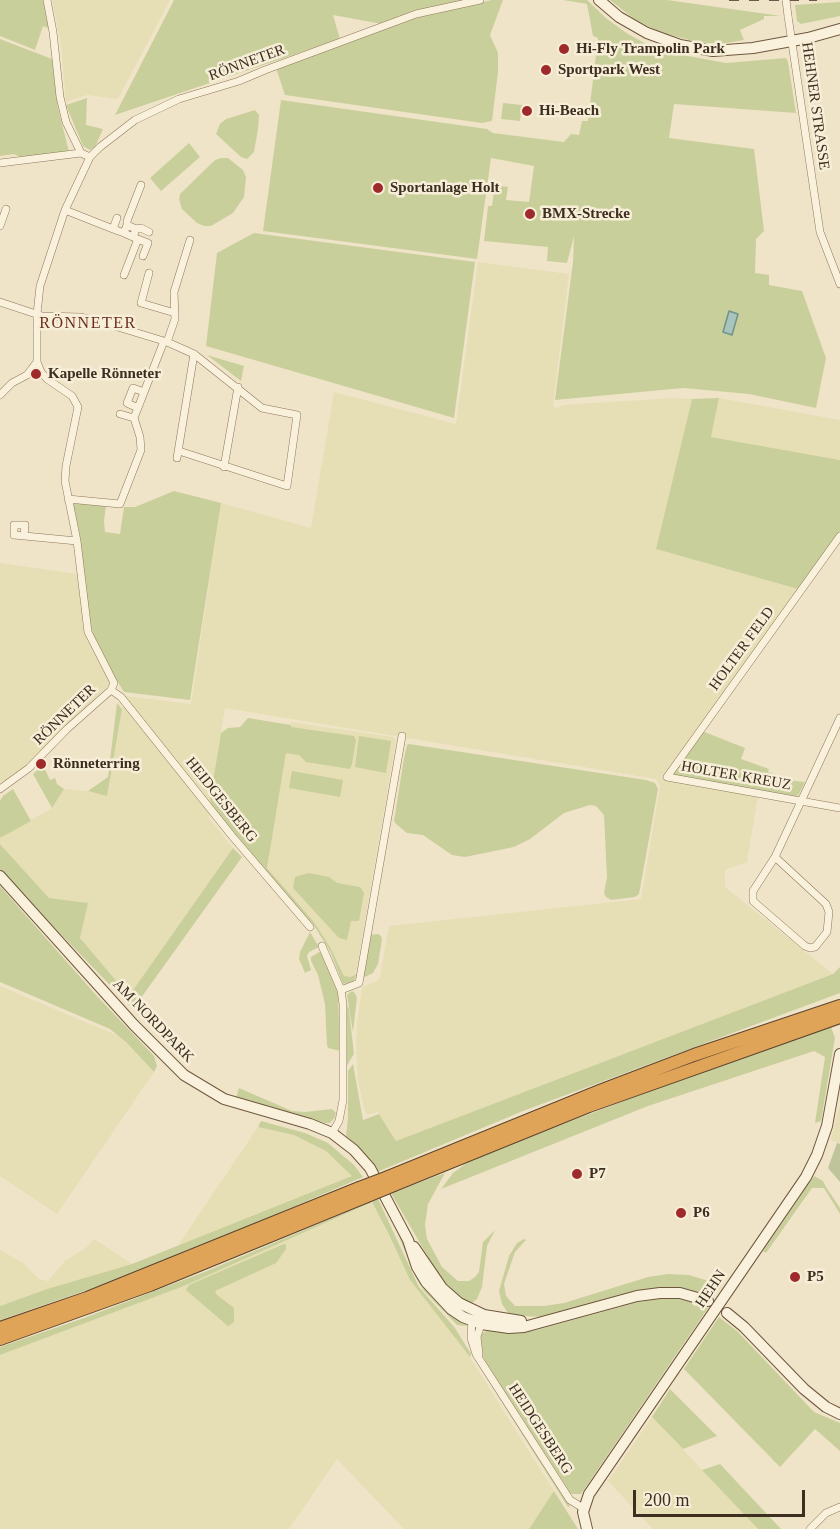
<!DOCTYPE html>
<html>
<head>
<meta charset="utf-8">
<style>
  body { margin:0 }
  #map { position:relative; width:840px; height:1529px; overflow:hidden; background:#f0e4c8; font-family:Georgia,serif }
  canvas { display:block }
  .scale { position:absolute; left:633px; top:1490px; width:172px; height:27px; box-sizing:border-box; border:3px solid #3d2e20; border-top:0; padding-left:8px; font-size:18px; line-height:21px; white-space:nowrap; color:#3d2e20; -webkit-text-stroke:4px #f7eed8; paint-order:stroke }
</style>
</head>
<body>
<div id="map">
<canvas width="840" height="1529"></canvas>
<div class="scale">200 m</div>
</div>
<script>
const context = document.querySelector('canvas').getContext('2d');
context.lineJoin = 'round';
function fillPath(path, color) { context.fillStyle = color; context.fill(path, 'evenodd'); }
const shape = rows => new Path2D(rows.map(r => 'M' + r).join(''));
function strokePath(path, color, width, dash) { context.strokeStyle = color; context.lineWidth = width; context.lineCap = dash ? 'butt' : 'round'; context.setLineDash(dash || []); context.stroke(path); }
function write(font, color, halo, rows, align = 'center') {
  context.font = font + ' Georgia,serif'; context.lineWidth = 5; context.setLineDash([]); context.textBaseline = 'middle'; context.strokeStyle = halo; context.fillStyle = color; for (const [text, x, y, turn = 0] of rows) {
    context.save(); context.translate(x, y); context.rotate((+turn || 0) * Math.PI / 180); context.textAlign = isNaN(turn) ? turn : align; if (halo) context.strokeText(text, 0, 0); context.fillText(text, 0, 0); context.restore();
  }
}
fillPath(shape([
  [52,0,170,0,118,99,87,95,66,102,61,44],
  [478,262,569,274,553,405,556,409,563,405,674,398,692,399,656,549,798,589,664,779,758,796,747,862,725,870,725,887,833,974,396,1141,378,1112,367,1115,365,1112,358,1081,356,1043,357,1023,362,987,377,981,380,977,389,926,641,899,660,786,656,779,225,708,210,798,209,818,233,848,129,997,80,938,87,903,49,898,0,844,0,838,52,808,64,789,88,791,107,795,122,709,126,696,191,704,221,503,311,528,334,392,456,424],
  [719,398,840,420,840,460,711,437],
  [0,563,77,574,86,638,111,684,104,689,34,761,4,781,0,781],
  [291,722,393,737,396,740,357,967,355,974,350,977,344,976,341,970,330,947,314,922,267,868],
  [0,986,121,1037,154,1072,57,1214,0,1176],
  [840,1105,840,1144,831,1140],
  [258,1127,294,1135,315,1144,327,1151,353,1176,177,1247],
  [372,1202,410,1280,469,1356,554,1491,529,1529,404,1529,337,1459,289,1529,0,1529,0,1355,184,1286],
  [94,1239,132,1264,47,1289,0,1306,0,1250,23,1263,39,1279,48,1281,65,1261,86,1248],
  [652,1417,756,1527,754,1529,653,1529,608,1481]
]), '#e6deb5');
fillPath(shape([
  [0,0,43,0,50,29,43,26,35,50,0,36],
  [174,0,468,0,382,24,333,15,340,39,115,115],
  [492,0,503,0,490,35,498,53,498,72,492,121,482,123,285,95,276,68,427,14],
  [563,0,587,0,607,19,628,34,648,45,672,53,726,63,786,58,788,62,796,113,674,104,669,138,754,149,764,231,756,239,755,273,769,275,769,285,802,291,826,358,816,408,749,394,683,388,555,400,573,262,574,236,567,263,547,261,548,247,484,241,488,206,492,206,495,185,508,187,506,200,529,202,534,166,491,158,477,259,263,231,281,100,487,129,493,133,564,142,571,134,579,135,582,121,588,121,598,38,593,36,587,4],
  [610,0,667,0,781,16,764,16,764,19,740,30,744,40,720,44,697,42,659,32,633,18],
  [840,2,840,16,801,24,797,21,795,5],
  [0,39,52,59,58,108,69,152,20,157,14,154,0,156],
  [87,98,86,125,103,129,95,147,90,150,83,146,66,105],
  [503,103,522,105,520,121,501,119],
  [255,110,259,115,258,129,254,152,247,159,241,157,216,134,220,124,226,119],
  [189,143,200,157,161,191,150,178],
  [221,158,228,158,243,170,246,177,244,197,233,213,211,226,204,226,197,223,182,209,179,199,180,194,215,160],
  [254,233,475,262,454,418,206,346,217,253],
  [207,355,244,366,241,381],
  [719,398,711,437,840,460,840,531,798,589,656,549,692,399],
  [174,491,221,503,190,700,124,692,108,666,95,641,88,615,79,530,73,505,78,502,106,505,104,521,105,532,120,534,124,507,135,507],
  [117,703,122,709,107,796,88,791,108,777],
  [248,718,291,725,291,727,354,736,356,740,352,764,350,769,306,762,299,755,286,753,267,868,314,922,330,947,344,976,350,977,357,974,353,982,343,984,330,951,313,924,291,900,211,805,210,799,221,733,228,728,240,727],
  [702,731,745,748,741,759,769,769,768,772,795,781,805,782,799,794,795,797,671,776],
  [359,736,391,741,386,773,355,767],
  [409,744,646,780,655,783,658,789,639,894,635,897,611,900,606,897,604,893,607,877,604,815,596,806,590,805,564,813,530,839,514,847,465,857,452,855,423,835,407,833,396,824,394,821,404,758,407,745],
  [43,765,50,780,55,778,57,784,64,789,52,808,33,774],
  [292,771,343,780,340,797,289,788],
  [13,789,31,821,0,838,0,801,3,796],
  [0,844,49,898,88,903,80,938,129,996,233,848,242,857,133,1009,0,871],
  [309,873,329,877,337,883,360,887,364,893,359,921,351,921,347,940,339,938,293,888,295,877],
  [0,886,96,995,154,1056,157,1066,154,1072,126,1042,110,1029,0,982],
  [310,932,319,947,309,952,307,956,311,970,305,973,299,959,300,952],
  [378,934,381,936,382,940,378,964,373,973,365,977,363,976,367,941,371,935],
  [321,951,333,977,338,994,340,1051,328,1048,327,1045,325,1004,318,975,311,961,311,957],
  [840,967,840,993,523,1111,377,1172,362,1151,346,1136,348,1118,348,1071,353,1064,363,1120,379,1114,396,1141,833,974],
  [352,991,354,992,357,997,353,1032,347,995],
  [346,1003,349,1009,354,1054,346,1067],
  [831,1027,835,1038,821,1121,815,1123,825,1057,814,1051,648,1106,441,1189,453,1173,472,1159,660,1087],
  [239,1088,292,1111,305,1112,332,1109,336,1113,335,1117,330,1123,325,1123,236,1098],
  [261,1121,305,1133,328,1143,354,1165,363,1177,200,1247,105,1284,0,1320,0,1306,47,1289,132,1264,352,1176,326,1151,294,1135,258,1127],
  [445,1173,428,1204,425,1225,427,1239,442,1267,458,1281,469,1281,475,1277,479,1272,483,1242,495,1230,487,1246,482,1287,477,1299,472,1303,462,1300,443,1283,391,1193],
  [814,1176,823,1181,826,1187,840,1208,840,1214,824,1188,812,1188,766,1253,763,1251],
  [378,1199,419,1287,455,1328,471,1354,470,1357,410,1280,389,1235,372,1202,184,1286,0,1355,0,1347,84,1318,207,1271],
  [391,1217,399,1229,423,1286,442,1308,464,1322,467,1326,457,1325,424,1291,415,1276],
  [524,1239,526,1240,515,1252,504,1284,506,1296,515,1306,544,1306,564,1303,648,1277,668,1274,689,1275,722,1285,713,1297,687,1290,546,1317,517,1316,508,1313,502,1304,499,1291,509,1256,517,1243],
  [284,1244,286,1245,286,1249,276,1263,215,1291,217,1295,234,1308,234,1322,228,1326,186,1290,189,1285],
  [669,1297,692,1302,708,1308,581,1494,571,1494,485,1361,479,1345,481,1334,488,1330,521,1332,533,1331,638,1302],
  [719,1317,738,1332,814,1412,840,1423,840,1451,815,1429,780,1467,684,1369],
  [477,1363,481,1366,570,1506,568,1507],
  [670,1389,717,1436,683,1449,652,1417],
  [720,1464,781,1529,758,1529,702,1470],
  [554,1491,578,1529,529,1529]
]), '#c9cf9b');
fillPath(shape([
  [837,1143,840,1144,840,1182,828,1168]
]), '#bfc49a');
const water = shape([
  [729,311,738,314,732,335,723,332,729,311]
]);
fillPath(water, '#a9c4bc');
strokePath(water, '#6f938a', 1.5);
const street = shape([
  [47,0,53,32,60,97,66,122,81,153,90,157],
  [788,16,820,232,840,284],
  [0,163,81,153],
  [65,210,113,229,124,233,133,237,136,229,127,225,124,233],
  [127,225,127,221,141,185],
  [0,226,6,209],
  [113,229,117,218],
  [136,229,141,228,149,232],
  [135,238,148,243,143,256],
  [149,273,141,303,175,313],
  [124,275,138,239],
  [0,302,42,316,80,317,98,321,167,342,194,354,262,408,297,415,287,486,179,451],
  [167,342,175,319,174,292,190,240],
  [0,395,12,383,27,375,37,362],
  [138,408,127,403,133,388,144,392],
  [120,414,134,418],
  [177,458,194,354],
  [224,467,238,387],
  [68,499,120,504,141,450,140,437,134,418,164,341],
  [24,536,25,525,14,525,14,535,77,541],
  [840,536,667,777,840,808],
  [111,690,121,697,232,836,310,927],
  [0,789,29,768,67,729,111,690,114,683,88,632,77,541,65,481,66,466,78,407,72,396,47,379,41,372,37,362,37,314,40,286,65,210,90,157,100,147,135,120,179,99,239,81,265,70,416,14,480,0],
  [775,857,826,904,829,912,827,932,815,947,810,948,805,946,753,901,753,891,775,857],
  [775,857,840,718],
  [322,946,341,990,343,1004,343,1100,339,1121,332,1133],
  [341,990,359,983,402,736],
  [472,1319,471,1338,476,1354,570,1500,583,1508],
  [479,1354,477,1337,482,1321],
  [810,1529,826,1513,840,1507]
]);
const secondary = shape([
  [599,0,619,17,647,33,680,45,713,51,753,48,808,38,840,29],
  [0,876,134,1025,184,1075,224,1099,310,1124,332,1133,354,1150,370,1168,408,1240,417,1267,426,1282,451,1309,463,1317,481,1324,509,1328,524,1327,637,1296,660,1293,680,1293,708,1301],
  [414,1247,442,1288,459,1303,484,1315,521,1321],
  [727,1313,744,1327,804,1389,826,1407,840,1414],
  [587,1529,583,1512,589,1494,806,1177,817,1155,827,1126,840,1054]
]);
const highway = shape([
  [388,1177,602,1090,694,1055,840,1006],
  [394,1185,589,1106,840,1017],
  [0,1328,87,1298,359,1188],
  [0,1339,150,1285,365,1197]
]);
strokePath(street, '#8d765c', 8);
strokePath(secondary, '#6f573f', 12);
strokePath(highway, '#5b4430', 14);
strokePath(street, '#faf1dc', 7);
strokePath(secondary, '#faf1dc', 10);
strokePath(highway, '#e0a458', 12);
strokePath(shape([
  [729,0,817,0]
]), '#3d2e20', 1.5, [10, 10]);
const streetBridge = shape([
  [786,0,788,16]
]);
const highwayBridge = shape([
  [359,1188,388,1177],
  [365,1197,394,1185]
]);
strokePath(streetBridge, '#8d765c', 8, []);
strokePath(highwayBridge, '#5b4430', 14, []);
strokePath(streetBridge, '#faf1dc', 7);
strokePath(highwayBridge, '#e0a458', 12);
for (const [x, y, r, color] of [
  [564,49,6,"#9e2a2b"],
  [546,70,6,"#9e2a2b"],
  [527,111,6,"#9e2a2b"],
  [378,188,6,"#9e2a2b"],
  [530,214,6,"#9e2a2b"],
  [36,374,6,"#9e2a2b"],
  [41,764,6,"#9e2a2b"],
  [577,1174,6,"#9e2a2b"],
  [681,1213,6,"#9e2a2b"],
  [795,1277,6,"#9e2a2b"]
]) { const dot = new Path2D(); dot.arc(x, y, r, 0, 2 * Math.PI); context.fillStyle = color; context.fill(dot); strokePath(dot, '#f7eed8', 2); }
write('bold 15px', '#3d2e20', '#f7eed8', [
  ["Hi-Fly Trampolin Park",576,49],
  ["Sportpark West",558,70],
  ["Hi-Beach",539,111],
  ["Sportanlage Holt",390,188],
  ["BMX-Strecke",542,214],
  ["Kapelle Rönneter",48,374],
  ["Rönneterring",53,764],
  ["P7",589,1174],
  ["P6",693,1213],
  ["P5",807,1277]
], 'left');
write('15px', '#3d2e20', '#f7eed8', [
  ["RÖNNETER",247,63,-20],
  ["HEHNER STRASSE",815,106,82],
  ["HOLTER FELD",742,649,-54],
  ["RÖNNETER",65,715,-44],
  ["HOLTER KREUZ",736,776,10],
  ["HEIDGESBERG",221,800,51],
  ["AM NORDPARK",153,1021,46],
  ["HEHN",711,1289,-56],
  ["HEIDGESBERG",540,1429,57]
]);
context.letterSpacing = '1.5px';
write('16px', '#6b2e1e', '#f7eed8', [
  ["RÖNNETER",88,324]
]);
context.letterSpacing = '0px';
</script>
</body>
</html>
